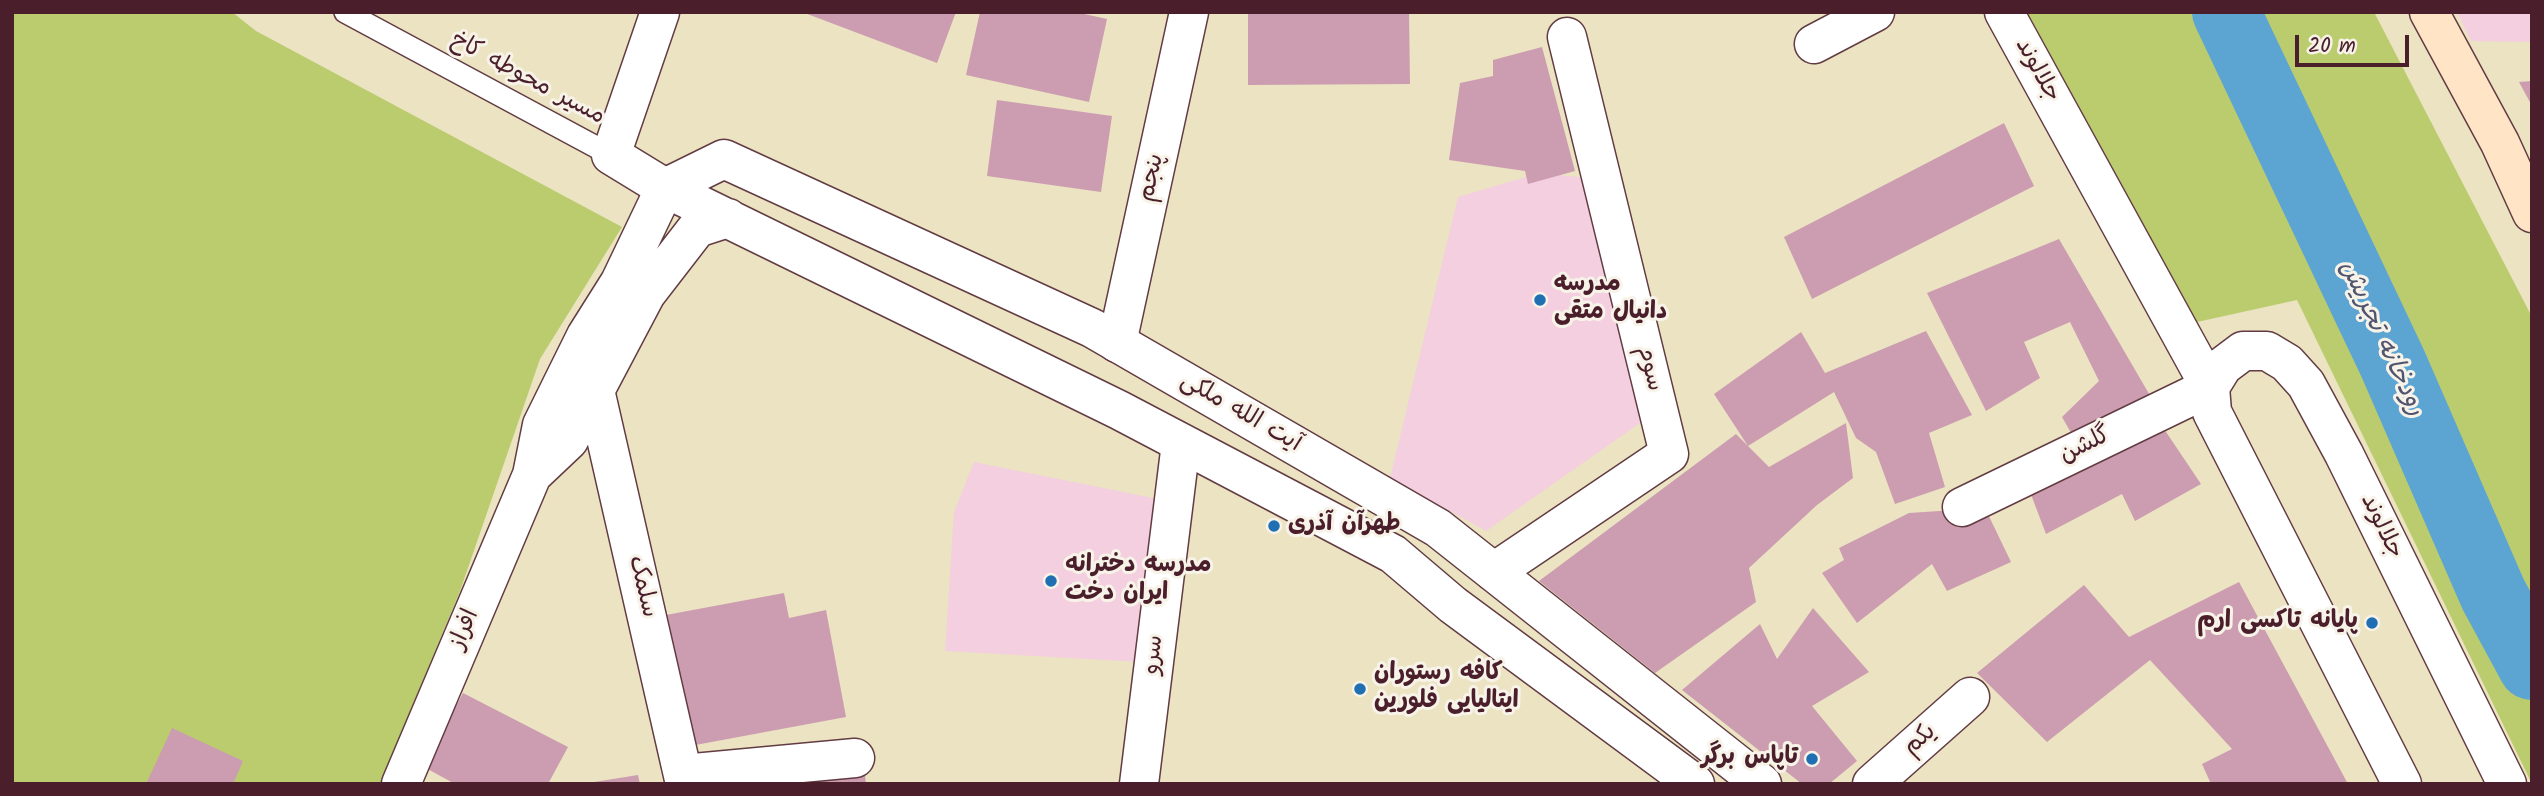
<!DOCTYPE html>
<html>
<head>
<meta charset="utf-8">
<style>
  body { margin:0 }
  #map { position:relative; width:2544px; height:796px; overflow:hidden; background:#ebe3c2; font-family:Kalam,sans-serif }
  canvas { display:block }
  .frame { position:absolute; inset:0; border:14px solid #4a1f2b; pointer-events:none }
  .scale { position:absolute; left:2295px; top:35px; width:114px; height:32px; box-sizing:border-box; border:4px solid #4a1f2b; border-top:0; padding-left:9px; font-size:21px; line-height:24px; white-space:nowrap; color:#4a1f2b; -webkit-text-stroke:5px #f7f3e8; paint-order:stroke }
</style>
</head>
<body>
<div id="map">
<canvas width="2544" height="796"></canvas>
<div class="frame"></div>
<div class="scale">20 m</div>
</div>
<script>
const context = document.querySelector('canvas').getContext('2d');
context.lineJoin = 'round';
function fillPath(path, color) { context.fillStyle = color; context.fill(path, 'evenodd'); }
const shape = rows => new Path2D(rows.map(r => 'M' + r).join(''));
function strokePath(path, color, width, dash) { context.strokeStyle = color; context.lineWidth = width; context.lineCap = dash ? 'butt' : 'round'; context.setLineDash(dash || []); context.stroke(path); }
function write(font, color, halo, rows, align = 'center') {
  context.font = font + ' Kalam,"Playpen Sans Arabic",sans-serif'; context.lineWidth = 6; context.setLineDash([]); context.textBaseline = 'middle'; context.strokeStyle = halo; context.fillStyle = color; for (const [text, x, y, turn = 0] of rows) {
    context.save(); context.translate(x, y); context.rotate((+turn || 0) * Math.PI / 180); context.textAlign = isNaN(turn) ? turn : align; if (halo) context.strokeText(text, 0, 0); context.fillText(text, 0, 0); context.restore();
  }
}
fillPath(shape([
  [2457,12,2532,12,2532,42,2471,41],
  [1539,173,1619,181,1670,402,1486,531,1390,478,1458,197],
  [974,462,1163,500,1141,662,945,651,954,512]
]), '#f3cfe0');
fillPath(shape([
  [12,12,232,12,256,31,622,227,540,359,460,591,380,784,18,784,12,782],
  [2027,12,2203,12,2532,689,2532,784,2297,300,2197,322],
  [2236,12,2374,12,2532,317,2532,632,2495,564,2385,308]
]), '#bbcc6e');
strokePath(shape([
  [2226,12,2393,364,2493,594,2532,666]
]), '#5ca4d2', 68);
fillPath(shape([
  [802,12,956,12,937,63],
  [980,12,1075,12,1107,19,1089,102,966,75],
  [1248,12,1409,12,1410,84,1248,85],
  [1542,47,1575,171,1528,184,1525,171,1449,160,1460,83,1493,76,1493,60],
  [2532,81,2532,106,2519,82],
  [997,100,1112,116,1101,192,987,176],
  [2004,123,2034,186,1812,299,1784,237],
  [2059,239,2152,399,2074,438,2062,417,2099,381,2070,322,2024,342,2040,378,1986,411,1927,293],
  [1926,331,1972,415,1929,433,1945,487,1895,504,1876,452,1856,438,1834,392,1748,446,1714,394,1801,332,1825,373],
  [2154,414,2201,484,2135,521,2122,494,2046,534,2027,484],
  [1846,423,1853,478,1817,505,1749,568,1756,602,1655,673,1539,581,1736,434,1769,467],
  [1985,508,2011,562,1947,591,1932,564,1857,623,1822,573,1844,560,1839,548,1909,513],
  [2239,582,2348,784,2211,784,2202,764,2232,749,2150,660,2047,742,1977,673,2084,585,2129,637],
  [784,593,789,618,826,610,846,717,690,746,666,615],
  [1813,608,1869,672,1812,706,1857,761,1829,784,1802,784,1682,690,1760,624,1777,659],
  [463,693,568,747,548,784,455,784,424,767],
  [172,728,243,761,233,784,146,784],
  [638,775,640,784,594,784,594,782],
  [865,775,866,784,815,784,815,782]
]), '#cc9db0');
const service = shape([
  [345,12,611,155]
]);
const minor = shape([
  [660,12,611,155,665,188],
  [2004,12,2210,387,2212,412,2402,784],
  [1814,44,1875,12],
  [1117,343,1189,12],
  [2210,387,2223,366,2243,351,2267,351,2287,363,2306,384,2344,454,2507,784],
  [595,390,685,784],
  [1962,507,2210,387],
  [1494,572,1669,454,1567,37],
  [683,774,855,758],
  [1139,784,1181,443],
  [1872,784,1970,697]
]);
const tertiary = shape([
  [665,188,724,159,1092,328,1438,528,1762,784],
  [665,188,1119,410,1393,554,1453,605,1695,784],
  [665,188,620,282,586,336,542,425,532,475,569,440,646,294,697,228,728,218],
  [401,784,532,475]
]);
const secondary = shape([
  [2429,12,2500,143,2532,213]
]);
strokePath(service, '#623c42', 24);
strokePath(minor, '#623c42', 41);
strokePath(tertiary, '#623c42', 41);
strokePath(secondary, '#623c42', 41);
strokePath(service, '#fff', 21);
strokePath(minor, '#fff', 38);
strokePath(tertiary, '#fff', 38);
strokePath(secondary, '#ffe4c6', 38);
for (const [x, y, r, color] of [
  [1540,300,7,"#1f6fb2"],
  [1274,526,7,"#1f6fb2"],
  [1051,581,7,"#1f6fb2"],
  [2372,623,7,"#1f6fb2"],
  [1360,689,7,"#1f6fb2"],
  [1812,759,7,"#1f6fb2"]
]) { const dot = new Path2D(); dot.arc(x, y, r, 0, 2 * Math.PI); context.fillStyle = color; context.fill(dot); strokePath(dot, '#f7f3e8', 2.5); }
write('24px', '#4a1f2b', '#f7f3e8', [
  ["جلالوند",2036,71,61],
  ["مسیر محوطه کاخ",527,80,28],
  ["پنجم",1153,178,-77],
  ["سوم",1648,369,76],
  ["آیت الله ملکی",1240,414,30],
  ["گلشن",2086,447,-26],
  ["جلالوند",2380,527,64],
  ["سلمک",641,587,77],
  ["افراز",466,630,-67],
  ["سرو",1155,655,-83],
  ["یکم",1921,741,-41]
]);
write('bold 24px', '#4a1f2b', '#f7f3e8', [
  ["مدرسه",1554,286],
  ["دانیال متقی",1554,314],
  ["طهرآن آذری",1288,526],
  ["مدرسه دخترانه",1065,567],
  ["ایران دخت",1065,595],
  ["پایانه تاکسی ارم",2358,623,"right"],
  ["کافه رستوران",1374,675],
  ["ایتالیایی فلورین",1374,703],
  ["تاپاس برگر",1798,759,"right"]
], 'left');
write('italic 26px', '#51546e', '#f7f3e8', [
  ["رودخانه تجریش",2380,339,65]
]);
</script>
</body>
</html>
